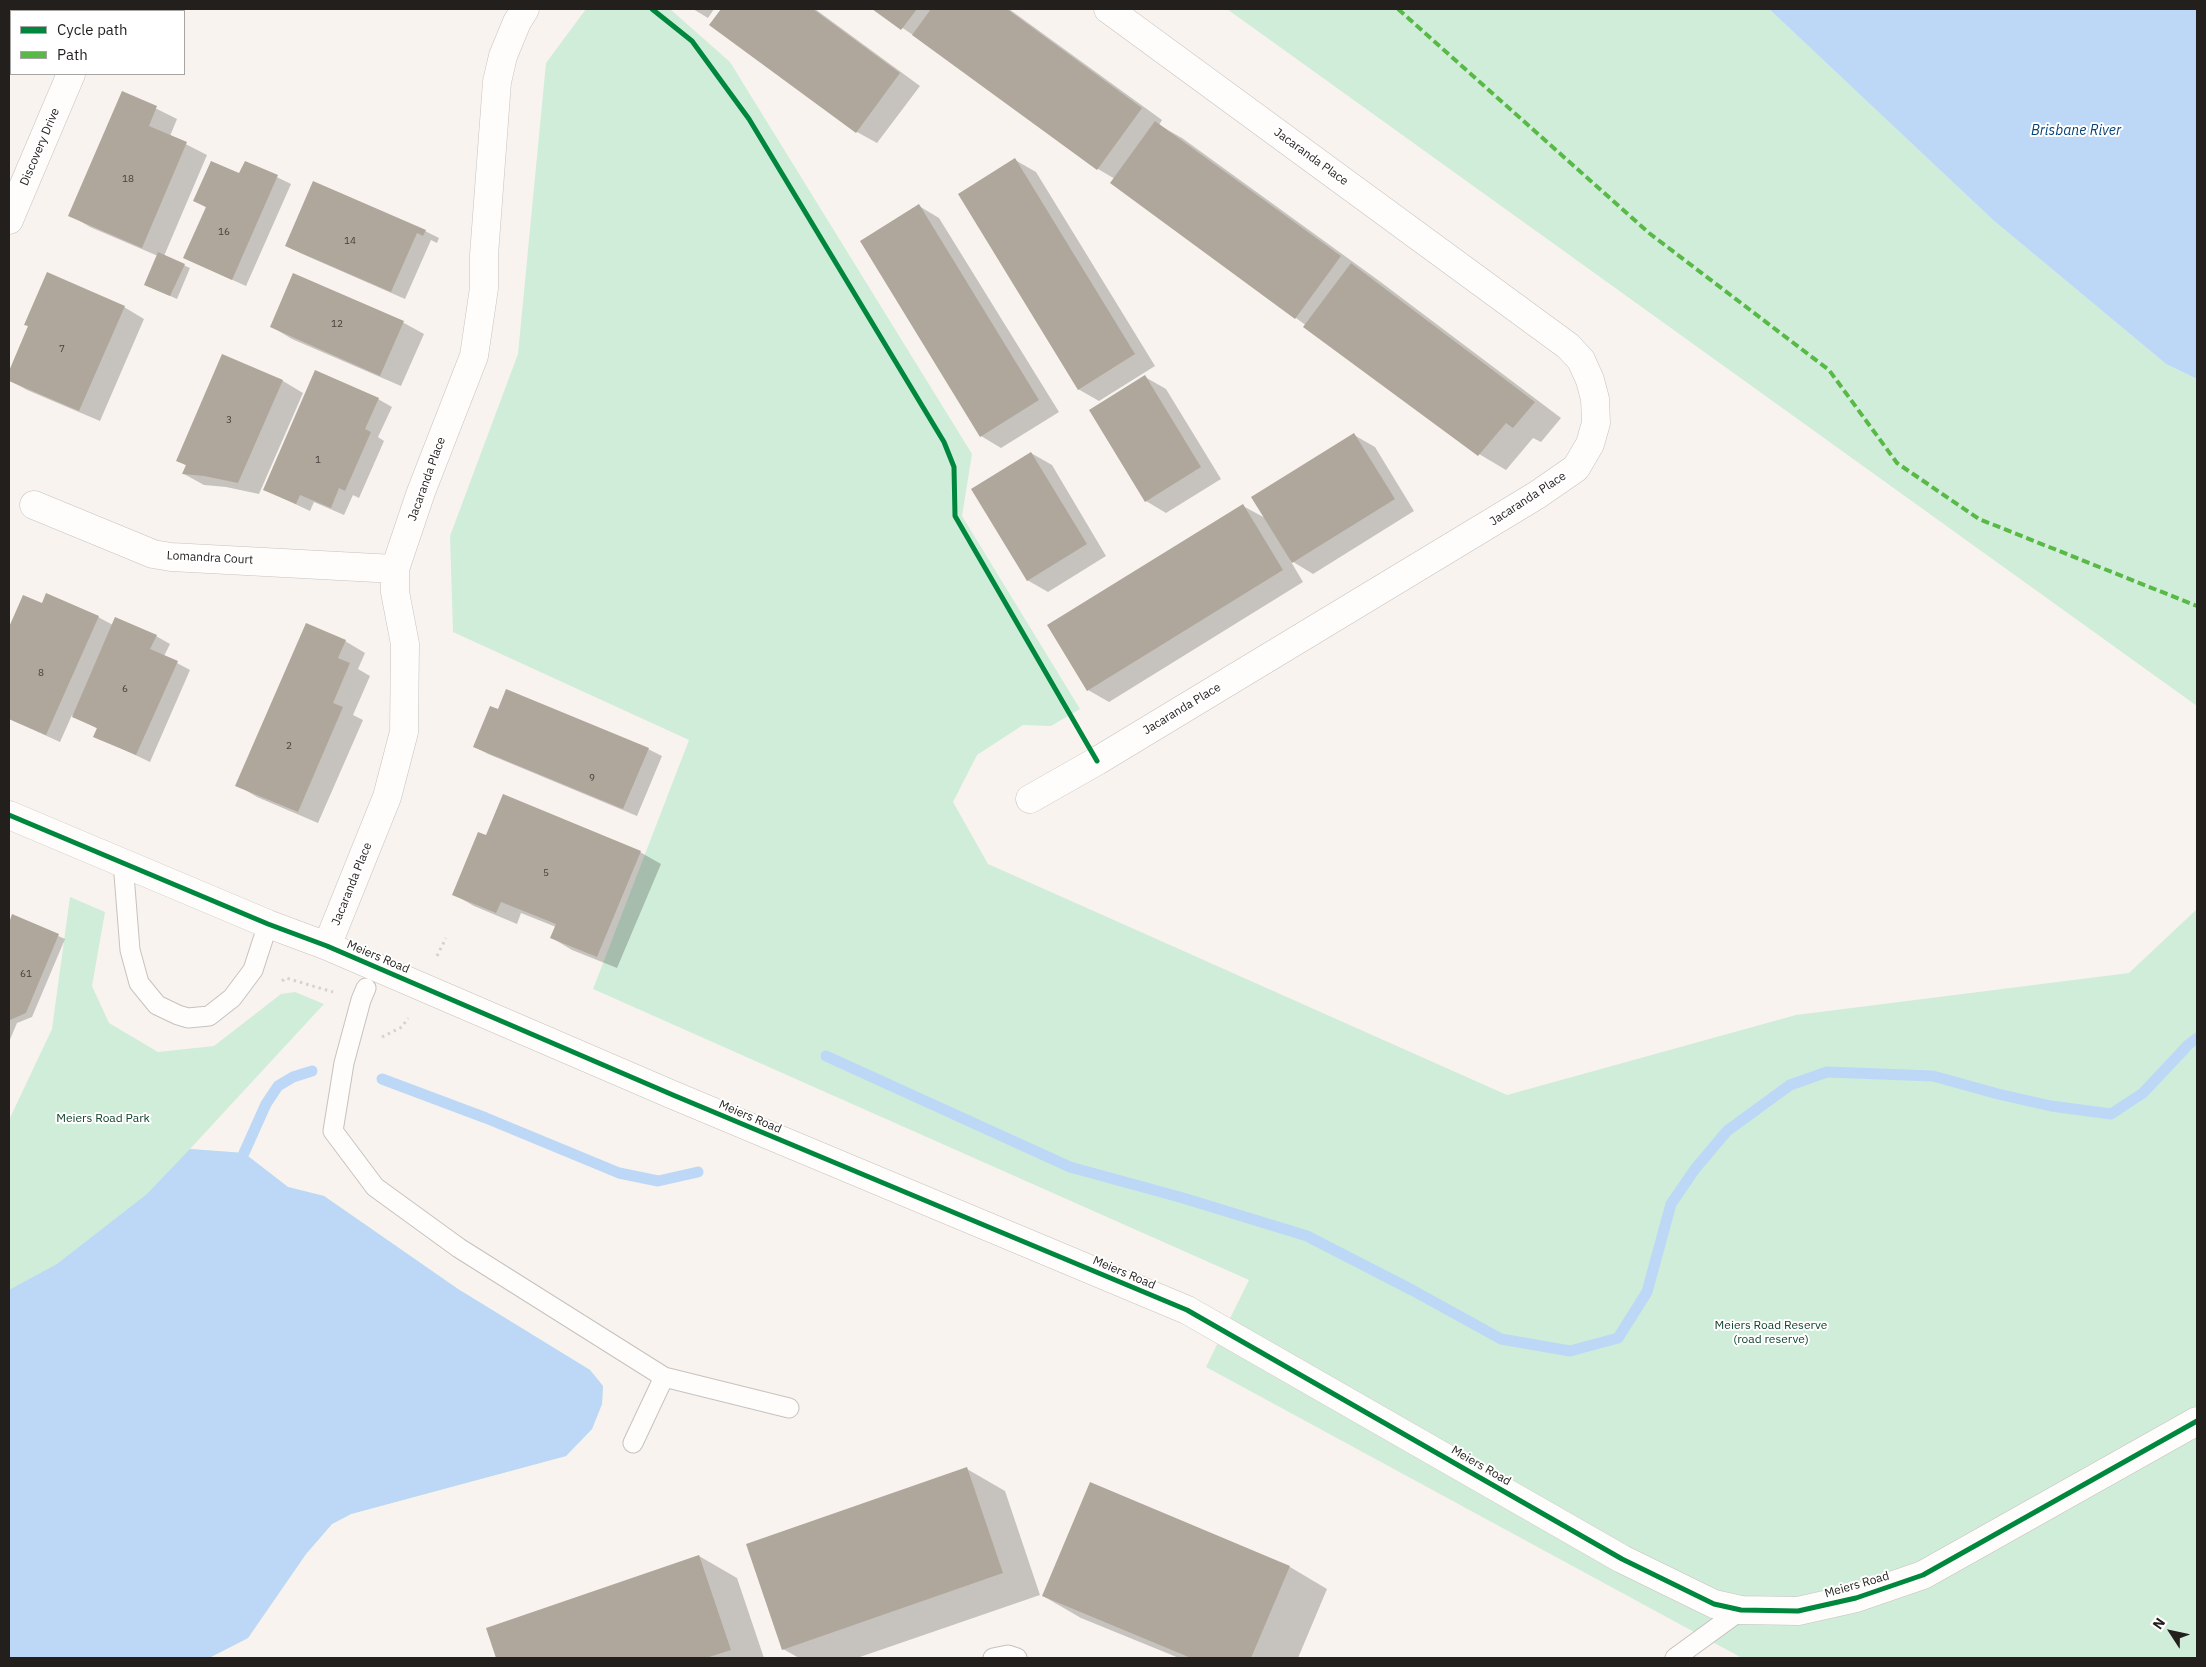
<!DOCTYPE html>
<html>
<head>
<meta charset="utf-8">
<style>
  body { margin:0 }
  #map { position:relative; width:2206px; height:1667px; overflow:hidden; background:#f8f3ee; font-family:"IBM Plex Sans",sans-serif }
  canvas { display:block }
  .frame { position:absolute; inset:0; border:10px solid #221f1c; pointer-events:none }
  .legend { position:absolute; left:10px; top:10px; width:175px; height:65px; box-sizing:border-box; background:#fff; border:1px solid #a7a5a4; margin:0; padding:6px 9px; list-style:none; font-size:15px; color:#221f1c }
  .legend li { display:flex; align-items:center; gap:10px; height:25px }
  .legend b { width:25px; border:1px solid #a7a5a4 }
  .north { position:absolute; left:2146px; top:1607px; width:50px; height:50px; -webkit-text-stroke:4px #fff; paint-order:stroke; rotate:305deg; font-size:14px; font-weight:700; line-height:20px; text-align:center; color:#221f1c }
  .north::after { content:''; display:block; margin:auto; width:18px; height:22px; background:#221f1c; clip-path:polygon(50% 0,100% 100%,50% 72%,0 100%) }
</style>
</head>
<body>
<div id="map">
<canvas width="2206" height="1667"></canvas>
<div class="frame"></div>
<ul class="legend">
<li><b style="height:6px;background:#00873e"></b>Cycle path</li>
<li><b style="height:6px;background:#58b947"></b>Path</li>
</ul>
<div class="north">N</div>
</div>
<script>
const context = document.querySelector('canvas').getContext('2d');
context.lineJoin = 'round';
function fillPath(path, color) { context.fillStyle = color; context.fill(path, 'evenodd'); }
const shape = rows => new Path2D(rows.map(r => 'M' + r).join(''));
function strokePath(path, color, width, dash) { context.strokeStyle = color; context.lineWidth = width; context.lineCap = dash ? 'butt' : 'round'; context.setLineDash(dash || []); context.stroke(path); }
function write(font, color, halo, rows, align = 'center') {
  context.font = font + ' "IBM Plex Sans",sans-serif'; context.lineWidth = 4; context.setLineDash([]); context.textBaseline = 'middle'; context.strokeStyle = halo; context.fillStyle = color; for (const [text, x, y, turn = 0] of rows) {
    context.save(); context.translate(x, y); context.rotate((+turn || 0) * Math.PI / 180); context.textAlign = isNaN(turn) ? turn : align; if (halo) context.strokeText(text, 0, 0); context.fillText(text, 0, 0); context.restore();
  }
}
fillPath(shape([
  [586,9,670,9,730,62,972,454,962,516,1080,709,1051,726,1023,725,977,755,953,802,988,864,1507,1095,1796,1015,2129,973,2197,909,2197,1658,1742,1658,1206,1367,1249,1280,593,989,689,740,453,632,450,536,518,354,546,63],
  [1227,9,1769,9,1993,220,2166,364,2197,379,2197,706],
  [70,897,105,912,92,986,109,1023,158,1052,214,1046,281,994,295,992,324,1004,190,1149,244,1153,288,1187,324,1196,458,1289,590,1370,603,1386,602,1404,592,1429,566,1456,351,1514,332,1524,306,1554,248,1638,209,1658,9,1658,9,1120,52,1029]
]), '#d0edd9');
fillPath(shape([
  [1769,9,2197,9,2197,379,2166,364,1993,220],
  [190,1149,244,1153,288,1187,324,1196,458,1289,590,1370,603,1386,602,1404,592,1429,566,1456,351,1514,332,1524,306,1554,248,1638,209,1658,9,1658,9,1290,57,1264,147,1194]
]), '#bdd8f7');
fillPath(shape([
  [9,9,46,9,46,11,11,11,11,59,9,59],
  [693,9,714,9,708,18],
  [723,9,815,9,920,86,877,143,857,132,711,25],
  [874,9,1009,9,1162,120,1159,125,1182,138,1378,280,1561,418,1541,442,1533,438,1506,470,1479,454,1296,318,1115,179,1098,169,922,41],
  [123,92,177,119,170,136,207,155,164,256,190,268,177,299,152,288,158,256,90,227,70,215],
  [1015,160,1036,172,1155,366,1099,401,1078,389],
  [246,162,291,184,246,286,184,258,207,208,194,200,240,175],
  [919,206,939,218,1059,412,1001,448,981,436],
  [425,231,439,238,437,243,431,240,405,299,300,253,286,246],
  [294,275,404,323,424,334,401,386,292,339,272,327],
  [124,307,144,319,100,421,27,390,9,380,9,374,30,327],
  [223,355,283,381,303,393,259,494,226,487,204,485,184,474,187,466,177,460],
  [1145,377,1166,389,1221,479,1166,513,1146,501],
  [378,399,392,407,378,437,384,441,359,498,353,495,344,515,314,502,310,511,265,490],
  [1354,435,1375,447,1414,511,1313,574,1290,560,1303,582,1109,702,1088,690,1243,506,1267,519],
  [1031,453,1052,465,1106,556,1048,592,1027,580],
  [23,597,42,605,98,617,113,625,156,636,170,644,164,656,190,670,150,762,95,736,98,729,72,715,60,742,9,719,9,630],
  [345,641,365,653,358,669,370,676,353,715,363,720,318,823,257,797,237,785],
  [475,747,648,749,662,756,637,816,488,754],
  [486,837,640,852,661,864,617,968,572,950,552,938,556,927,521,913,517,924,474,906,453,894],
  [13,916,65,939,32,1017,17,1023,9,1042,9,927],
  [967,1469,1005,1491,1040,1595,857,1658,799,1658,783,1649],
  [699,1556,737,1578,764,1658,498,1658,488,1629],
  [1290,1567,1327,1589,1298,1658,1179,1658,1081,1618,1043,1596]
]), '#0003');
strokePath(shape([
  [826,1056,1070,1167,1183,1198,1307,1236,1412,1290,1501,1339,1570,1351,1618,1338,1647,1292,1671,1204,1695,1169,1727,1131,1790,1085,1827,1072,1933,1076,1998,1094,2051,1106,2111,1114,2143,1093,2188,1045,2197,1038],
  [382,1079,486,1118,619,1173,658,1181,698,1172],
  [244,1153,266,1104,278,1086,293,1077,312,1071]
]), '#bdd8f7', 11);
fillPath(shape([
  [721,9,813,9,900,73,856,133,709,25],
  [872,9,917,9,901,30],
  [931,9,1007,9,1142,108,1097,170,912,35],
  [122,91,157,106,149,126,187,142,142,248,68,216],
  [1155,121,1341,256,1295,319,1110,183],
  [1015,158,1135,354,1078,390,958,194],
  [211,161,239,173,245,161,278,175,232,280,183,258,206,207,193,201],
  [313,181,426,230,423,236,417,233,391,292,285,246],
  [919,204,1039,400,980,437,860,241],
  [158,252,185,264,170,296,144,285],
  [1351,263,1535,402,1513,428,1506,423,1478,456,1303,327],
  [47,272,125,306,79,411,9,381,9,371,28,326,24,325],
  [293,273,404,321,380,376,270,327],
  [222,354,283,380,238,483,204,476,182,474,186,465,176,461],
  [315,370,379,398,365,429,371,432,345,491,339,488,331,508,300,495,296,504,263,490],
  [1145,375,1201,467,1145,502,1089,410],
  [1354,433,1395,499,1292,563,1251,497],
  [1031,452,1087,544,1027,581,971,489],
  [1243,504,1283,570,1087,691,1047,625],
  [46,593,99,616,46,735,9,719,9,627,23,595,42,603],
  [115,617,157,635,150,649,178,661,136,755,93,737,97,728,72,717],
  [306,623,346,640,338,658,350,663,333,703,343,707,298,812,235,786],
  [506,689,649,748,623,809,473,747,490,706,498,709],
  [503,794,641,851,597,957,550,938,556,924,501,902,496,913,452,895,478,832,486,835],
  [12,914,59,934,26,1013,10,1020,9,1024,9,923],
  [967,1467,1003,1573,782,1650,746,1544],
  [1090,1482,1290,1566,1251,1658,1191,1658,1042,1596],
  [699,1555,731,1650,706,1658,496,1658,486,1628]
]), '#afa79b');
const lane = shape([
  [123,862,130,950,139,983,157,1005,178,1015,188,1018,209,1016,232,998,253,970,268,924],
  [366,988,361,1000,344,1063,333,1131,375,1187,459,1248,664,1377,789,1408],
  [633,1443,664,1377],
  [993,1658,1008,1655,1017,1658],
  [1675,1658,1741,1610]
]);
const street = shape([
  [98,11,99,9],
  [9,220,71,74],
  [34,505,153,554,171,557,395,569],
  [1030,799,1097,761,1537,495,1576,468,1590,444,1596,423,1595,399,1590,380,1581,360,1568,346,1108,9],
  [9,815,268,924,327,946,673,1095,1187,1310,1622,1559,1714,1604,1741,1610,1798,1611,1856,1598,1923,1575,2197,1421],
  [327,946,387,797,404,732,405,644,395,592,395,569,421,492,474,356,484,288,484,255,497,82,503,56,517,22,525,9]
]);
strokePath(lane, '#c6c2be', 21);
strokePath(street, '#c6c2be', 29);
strokePath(shape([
  [437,956,446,938],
  [282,981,286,978,333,992],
  [382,1037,402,1027,408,1018]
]), '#d4d3d0', 3, [2.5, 4]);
strokePath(lane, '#fefdfc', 19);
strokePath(street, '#fefdfc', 28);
strokePath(shape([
  [1398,9,1649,233,1829,370,1897,463,1979,519,2197,606]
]), '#58b947', 4, [8, 4]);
strokePath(shape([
  [652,9,692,41,749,119,944,442,954,467,955,516,1097,761],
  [9,815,268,924,327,946,673,1095,1187,1310,1622,1559,1714,1604,1741,1610,1798,1611,1856,1598,1923,1575,2197,1421]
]), '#00873e', 5);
write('10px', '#45413c', null, [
  ["18",128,179],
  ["16",224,232],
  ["14",350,241],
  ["12",337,324],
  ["7",62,349],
  ["3",229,420],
  ["1",318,460],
  ["8",41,673],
  ["6",125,689],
  ["2",289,746],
  ["9",592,778],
  ["5",546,873],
  ["61",26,974]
]);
write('12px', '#221f1c', '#fff', [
  ["Discovery Drive",40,147,-67],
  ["Jacaranda Place",1311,157,36],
  ["Jacaranda Place",427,479,-70],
  ["Jacaranda Place",1528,499,-33],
  ["Lomandra Court",210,558,3],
  ["Jacaranda Place",1182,709,-31],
  ["Jacaranda Place",352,884,-68],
  ["Meiers Road",378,957,23],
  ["Meiers Road",750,1117,23],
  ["Meiers Road",1124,1273,23],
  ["Meiers Road",1481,1466,30],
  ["Meiers Road",1857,1585,-16]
]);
write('12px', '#0f412b', '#fff', [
  ["Meiers Road Park",103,1119],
  ["Meiers Road Reserve",1771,1326],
  ["(road reserve)",1771,1340]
]);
write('italic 14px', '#044279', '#fff', [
  ["Brisbane River",2076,131]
]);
</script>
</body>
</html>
